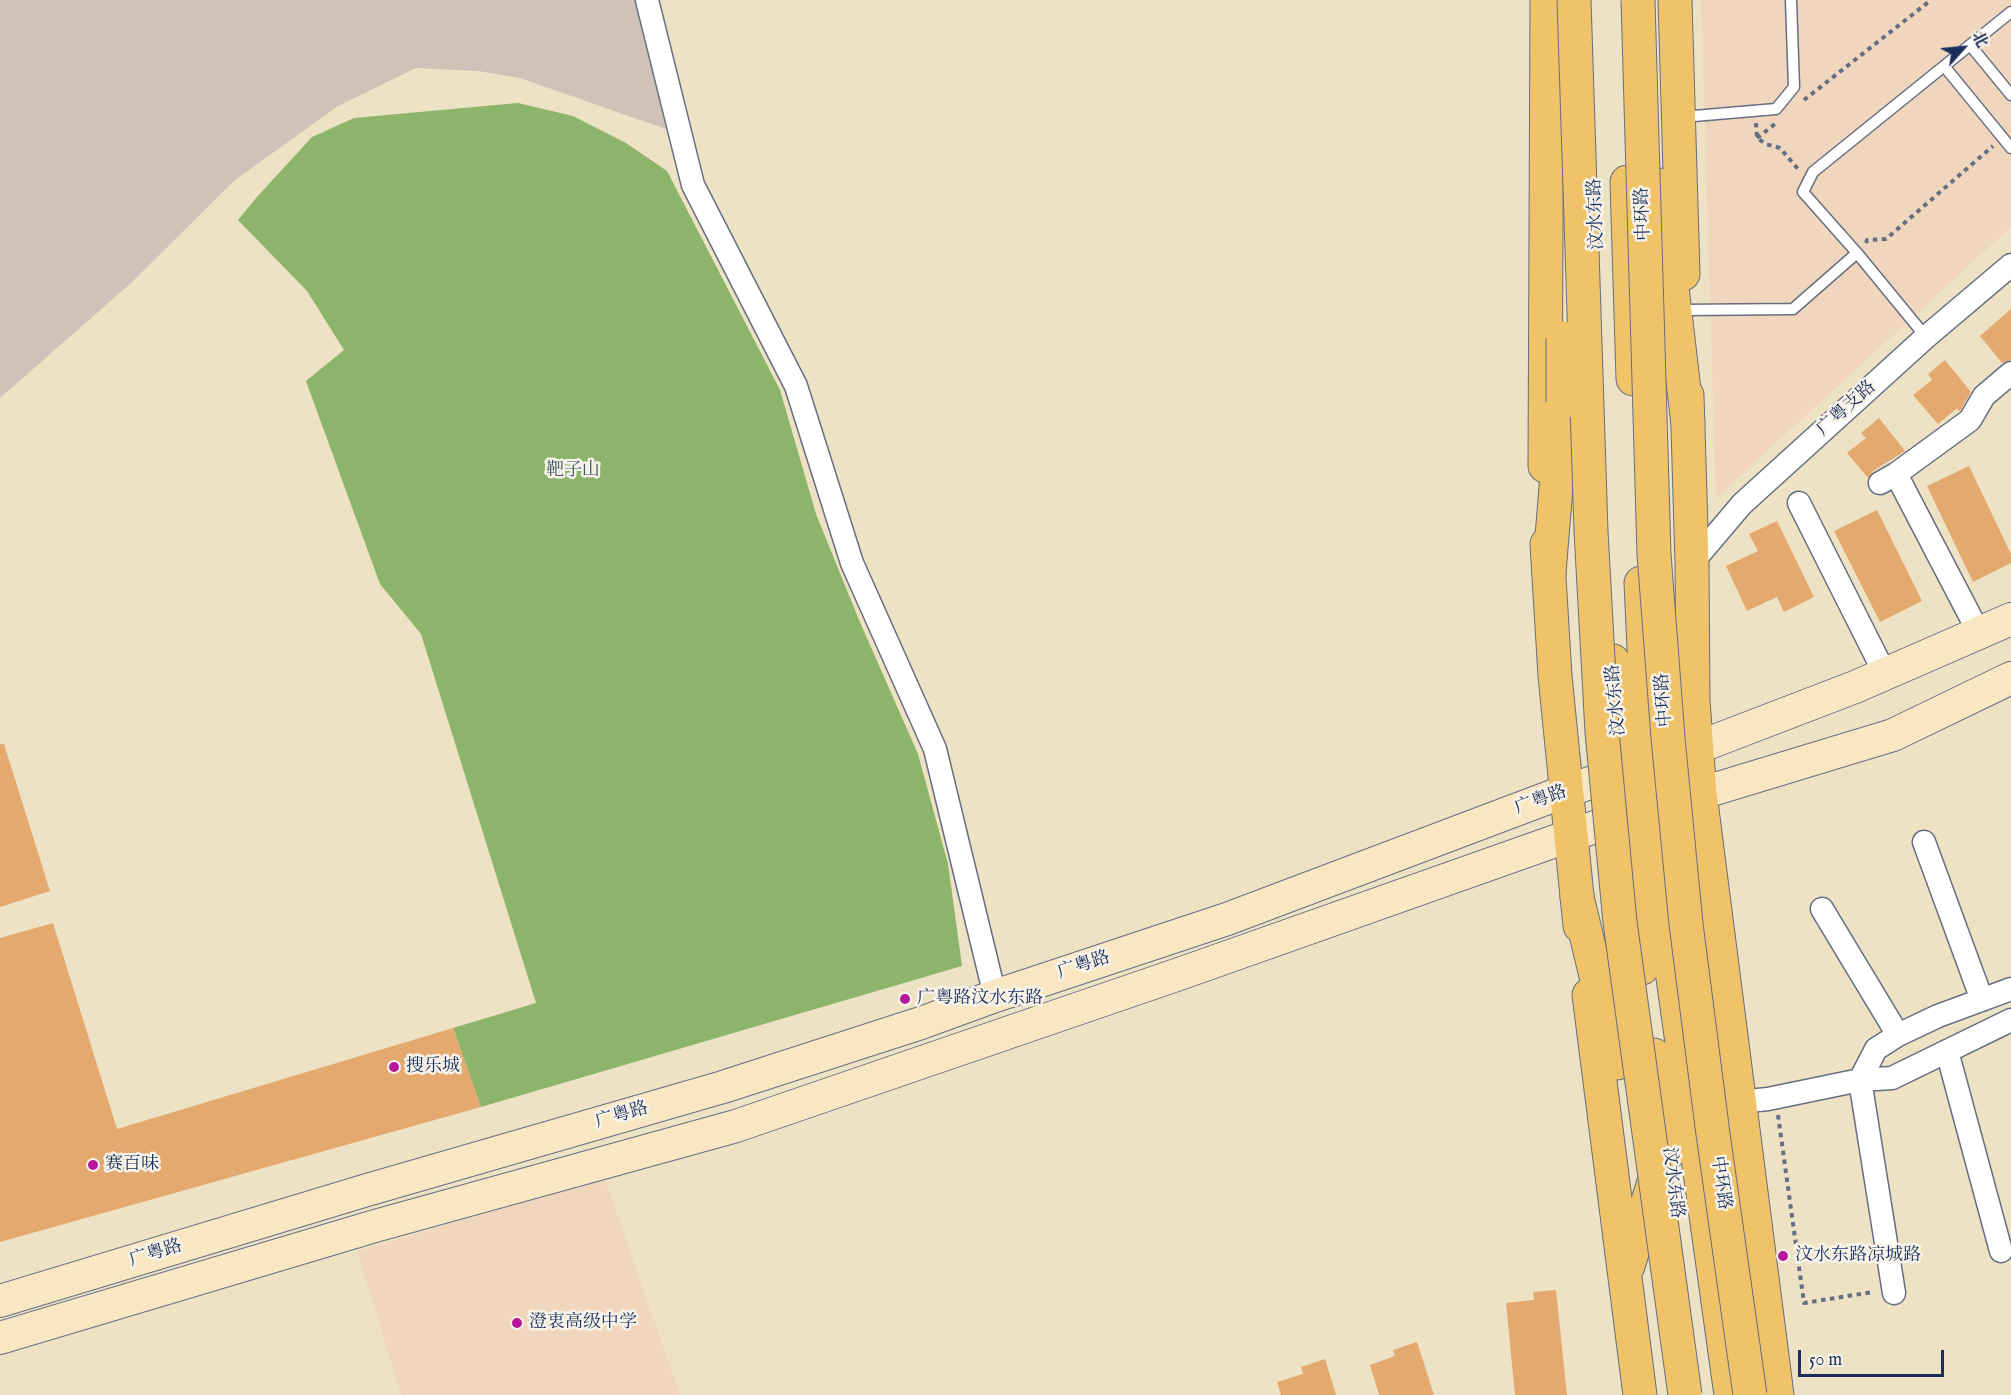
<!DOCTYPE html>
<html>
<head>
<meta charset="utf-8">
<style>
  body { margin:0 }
  #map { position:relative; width:2011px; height:1395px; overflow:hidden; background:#eee2c4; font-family:"IM FELL English","Noto Serif SC",serif }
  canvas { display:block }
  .north { position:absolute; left:1933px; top:18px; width:60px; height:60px; -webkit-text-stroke:4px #f7f3e8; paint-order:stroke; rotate:63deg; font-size:16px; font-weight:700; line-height:24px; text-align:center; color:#1b2f5e }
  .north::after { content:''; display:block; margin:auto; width:21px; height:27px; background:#1b2f5e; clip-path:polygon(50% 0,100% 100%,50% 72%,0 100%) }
  .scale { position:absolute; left:1798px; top:1350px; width:146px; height:27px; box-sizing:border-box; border:3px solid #1b2f5e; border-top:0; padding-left:8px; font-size:18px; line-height:21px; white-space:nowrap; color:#1b2f5e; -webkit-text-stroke:4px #f7f3e8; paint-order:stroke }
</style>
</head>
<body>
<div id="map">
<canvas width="2011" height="1395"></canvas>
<div class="north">北</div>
<div class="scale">50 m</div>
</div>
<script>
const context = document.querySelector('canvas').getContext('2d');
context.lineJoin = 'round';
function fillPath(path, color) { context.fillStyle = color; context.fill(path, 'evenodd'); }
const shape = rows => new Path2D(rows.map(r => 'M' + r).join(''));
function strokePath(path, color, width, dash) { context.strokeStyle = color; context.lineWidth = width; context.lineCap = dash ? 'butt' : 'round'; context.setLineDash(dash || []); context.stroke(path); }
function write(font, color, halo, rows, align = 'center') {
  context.font = font + ' "IM FELL English","Noto Serif SC",serif'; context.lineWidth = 5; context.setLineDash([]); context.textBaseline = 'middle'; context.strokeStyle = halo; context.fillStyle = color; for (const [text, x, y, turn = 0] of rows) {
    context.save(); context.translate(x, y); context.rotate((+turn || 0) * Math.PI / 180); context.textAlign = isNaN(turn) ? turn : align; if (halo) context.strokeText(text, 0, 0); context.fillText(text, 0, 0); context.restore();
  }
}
fillPath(shape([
  [1701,0,2011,0,2011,227,1716,498],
  [605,1179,680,1395,401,1395,357,1251]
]), '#f0d6bc');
fillPath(shape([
  [0,0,647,0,680,134,520,78,478,71,416,68,338,106,235,180,131,283,0,398]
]), '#cec2b9');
fillPath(shape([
  [518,103,573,116,626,143,667,171,780,390,816,514,859,620,918,754,948,864,962,966,481,1107,453,1028,536,1003,421,634,380,584,306,381,344,350,307,291,238,220,256,198,312,137,354,118]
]), '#8cb46a');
fillPath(shape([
  [2011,309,2011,360,2002,363,1980,336],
  [1945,360,1971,392,1960,411,1956,409,1938,424,1913,395,1932,380,1928,374],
  [1879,418,1905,451,1873,471,1868,478,1847,453,1866,438,1861,433],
  [1969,466,2011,554,2011,563,1973,582,1927,486],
  [1877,510,1922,601,1880,622,1834,531],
  [1777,521,1814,597,1784,612,1777,597,1747,611,1726,566,1758,551,1749,534],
  [0,744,4,744,50,891,0,907],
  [53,923,117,1129,453,1028,481,1107,0,1242,0,938],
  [1556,1290,1567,1395,1515,1395,1506,1303,1534,1300,1533,1292],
  [1417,1342,1434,1395,1379,1395,1370,1365,1395,1356,1393,1350],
  [1325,1359,1336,1395,1281,1395,1277,1382,1303,1374,1301,1367]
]), '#e4a96e');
const lane = shape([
  [1970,45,2011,95],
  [1944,66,2011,148],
  [1682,117,1776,109,1794,87,1791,0],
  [1684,310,1793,309,1857,253],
  [1926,337,1857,253,1803,192,1813,172,2011,12]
]);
const street = shape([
  [647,0,693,185,796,386,852,563,935,749,995,996],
  [1896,474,1979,633],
  [1880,483,1896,474,1970,420,1984,396,2011,373],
  [1799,503,1885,674],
  [1692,563,1742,504,1926,337,2011,265],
  [1924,842,1982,1000],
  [1822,909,1898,1035],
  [1947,1051,2001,1251],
  [1738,1102,1768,1099,1860,1080,1892,1078,2011,1020],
  [1894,1293,1860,1080,1876,1049,1898,1035,1938,1016,2011,989]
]);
const secondary = shape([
  [0,1301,367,1190,723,1087,921,1023,995,996,1227,919,1566,791,1696,748,1855,687,2011,619],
  [0,1338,375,1226,736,1126,1182,973,1626,816,1893,735,2011,678]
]);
const primary = shape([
  [1675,0,1683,274],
  [1627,182,1633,379],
  [1687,395,1692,563,1693,700,1700,794,1777,1395],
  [1545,466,1547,0],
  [1547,544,1555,676,1580,926],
  [1641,583,1647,713,1668,942,1731,1395],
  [1613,661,1626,816,1642,968],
  [1589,995,1640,1395],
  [1654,1055,1668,1153],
  [1628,1266,1657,1172]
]);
const highway = shape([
  [1660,185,1688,424],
  [1549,573,1563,402],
  [1577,897,1617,1063]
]);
strokePath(lane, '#656e82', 13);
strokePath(street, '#656e82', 25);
strokePath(secondary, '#656e82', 34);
strokePath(primary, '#656e82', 35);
strokePath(highway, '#656e82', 35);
strokePath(shape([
  [1804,100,1931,0],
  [1756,123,1757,138,1766,144,1780,148,1798,169],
  [1757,138,1775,124],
  [1866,243,1867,240,1886,239,1993,146],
  [1778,1115,1804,1303,1873,1292]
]), '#656e82', 4, [4.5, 4.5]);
strokePath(lane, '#fff', 10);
strokePath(street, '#fff', 22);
strokePath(secondary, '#f9e7c3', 32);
strokePath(primary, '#f1c369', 33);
strokePath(highway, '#f1c369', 33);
const highwayBridge = shape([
  [1574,0,1591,531,1602,732,1620,922,1685,1395],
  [1638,0,1654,554,1668,738,1686,924,1713,1134,1750,1395],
  [1563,338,1563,402]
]);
strokePath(highwayBridge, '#656e82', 35, []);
strokePath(highwayBridge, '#f1c369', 33);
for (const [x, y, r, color] of [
  [905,999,6,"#b5179e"],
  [394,1067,6,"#b5179e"],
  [93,1165,6,"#b5179e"],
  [1783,1256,6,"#b5179e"],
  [517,1323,6,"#b5179e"]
]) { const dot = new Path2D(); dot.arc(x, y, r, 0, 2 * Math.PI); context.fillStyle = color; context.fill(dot); strokePath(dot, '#f7f3e8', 2); }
write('18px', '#1b2f5e', '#f7f3e8', [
  ["汶水东路",1597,214,-92],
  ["中环路",1644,214,-92],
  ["广粤支路",1847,409,-42],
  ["汶水东路",1617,700,-95],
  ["中环路",1665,700,-94],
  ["广粤路",1541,801,-20],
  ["广粤路",1084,966,-18],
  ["广粤路",622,1116,-16],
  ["汶水东路",1672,1183,83],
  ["中环路",1720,1183,82],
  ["广粤路",156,1254,-17]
]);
write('18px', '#405865', '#f7f3e8', [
  ["靶子山",573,471]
]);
write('18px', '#1b2f5e', '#f7f3e8', [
  ["广粤路汶水东路",917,999],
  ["搜乐城",406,1067],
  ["赛百味",105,1165],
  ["汶水东路凉城路",1795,1256],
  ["澄衷高级中学",529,1323]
], 'left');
</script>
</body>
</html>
